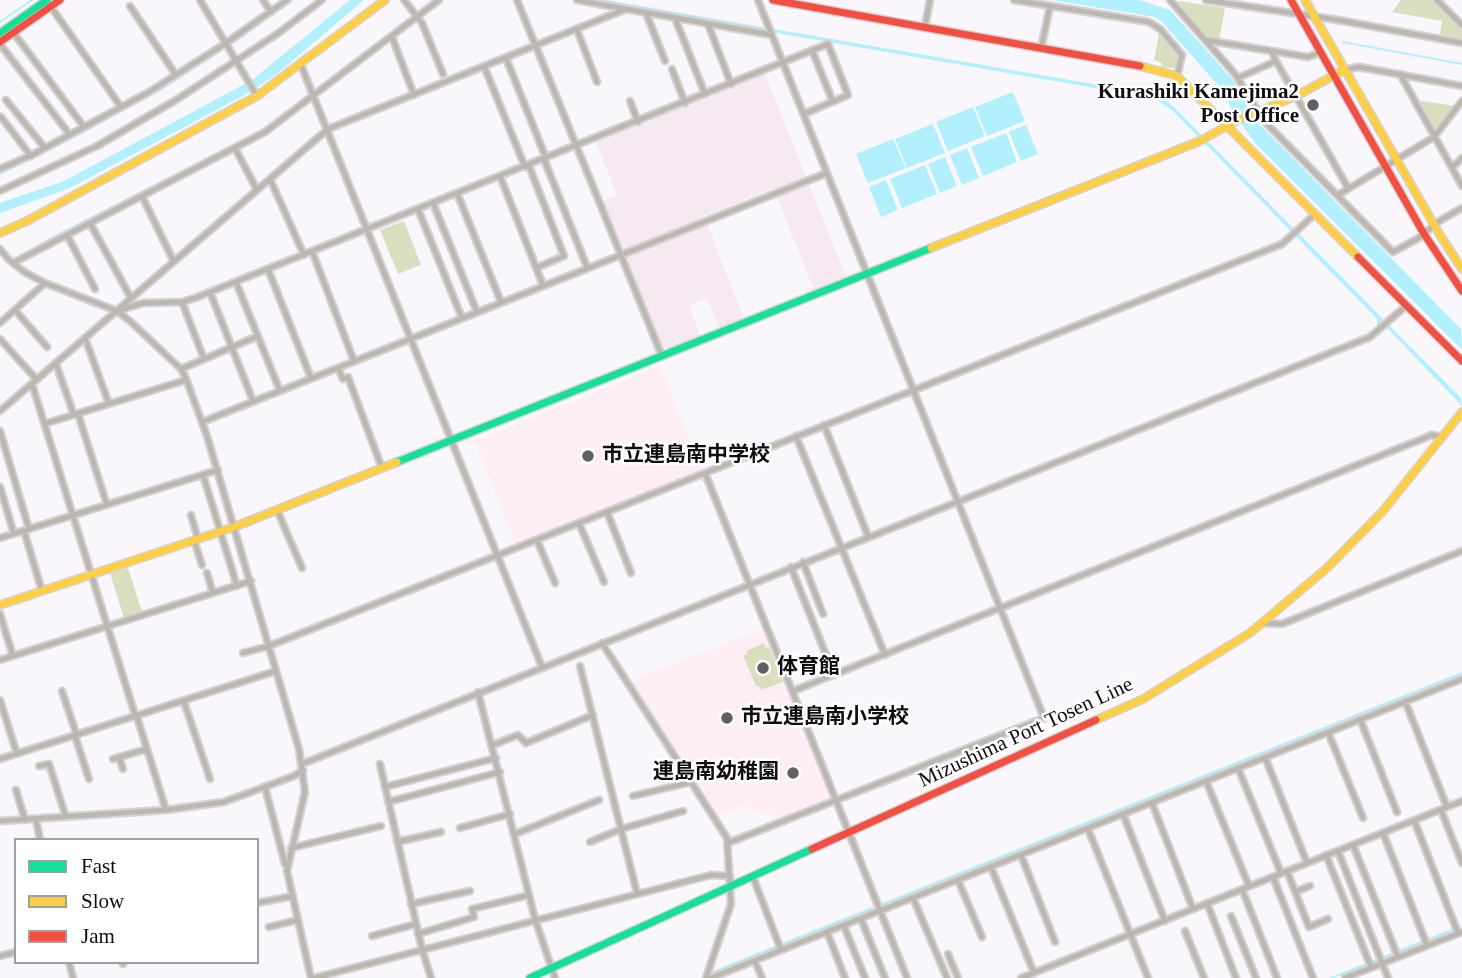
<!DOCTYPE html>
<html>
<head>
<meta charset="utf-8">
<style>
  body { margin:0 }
  #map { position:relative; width:1462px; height:978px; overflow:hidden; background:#faf7fc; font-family:"Times New Roman",serif }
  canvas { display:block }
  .legend { position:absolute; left:14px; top:838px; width:245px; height:126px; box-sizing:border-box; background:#fff; border:2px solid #9f9ea0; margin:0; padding:9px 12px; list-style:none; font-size:21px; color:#100c12 }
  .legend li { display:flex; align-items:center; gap:14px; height:35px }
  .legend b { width:35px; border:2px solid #9f9ea0 }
</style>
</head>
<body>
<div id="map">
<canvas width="1462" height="978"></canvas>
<ul class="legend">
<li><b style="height:9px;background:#16e098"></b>Fast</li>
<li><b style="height:9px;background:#ffcf43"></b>Slow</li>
<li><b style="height:9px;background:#f24e42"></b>Jam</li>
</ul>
</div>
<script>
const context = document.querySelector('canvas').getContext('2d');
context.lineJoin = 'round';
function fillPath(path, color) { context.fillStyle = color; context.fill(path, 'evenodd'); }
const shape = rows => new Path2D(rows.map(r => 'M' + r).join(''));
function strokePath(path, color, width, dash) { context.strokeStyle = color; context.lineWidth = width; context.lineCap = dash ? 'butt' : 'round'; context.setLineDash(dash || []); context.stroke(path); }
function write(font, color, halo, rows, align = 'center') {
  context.font = font + ' "Times New Roman","Noto Sans JP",serif'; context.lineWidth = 5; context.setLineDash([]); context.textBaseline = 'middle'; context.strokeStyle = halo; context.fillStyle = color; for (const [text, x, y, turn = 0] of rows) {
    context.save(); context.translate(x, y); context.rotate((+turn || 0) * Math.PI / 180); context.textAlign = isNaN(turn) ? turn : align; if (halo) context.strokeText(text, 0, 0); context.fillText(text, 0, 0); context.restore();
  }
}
fillPath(shape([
  [765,74,846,277,814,290,773,188,704,216,744,319,720,329,707,298,689,306,701,336,668,349,661,346,601,202,617,195,596,142]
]), '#f7e9f1');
fillPath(shape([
  [660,366,702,471,518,545,515,542,475,441],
  [766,628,832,797,777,818,745,807,737,808,717,818,632,685,635,679]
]), '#fdeef6');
fillPath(shape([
  [1401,0,1433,0,1462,30,1462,39,1440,34,1442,21,1392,12],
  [1179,1,1225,8,1219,41,1208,39,1176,5],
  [1159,34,1179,55,1174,68,1161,67,1162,63,1154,60],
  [1416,100,1455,106,1436,130,1433,130],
  [404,221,421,265,398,274,380,230],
  [128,568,142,612,124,618,110,573],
  [764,643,766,648,769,647,783,682,761,690,759,686,756,686,743,655,747,654,746,651]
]), '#dbdebe');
fillPath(shape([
  [350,0,364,0,278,73,250,92,70,188,0,213,0,203,64,181,252,80],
  [432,0,436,0,265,131,15,260,15,258,55,235,261,130],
  [585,0,606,0,1157,95,1173,106,1461,398,1462,406,1387,328,1377,326,1377,319,1173,111,1158,101,1118,92],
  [1052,0,1140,0,1170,10,1233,80,1258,123,1461,329,1462,350,1255,143,1237,118,1218,85,1161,21,1155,17],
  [1013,92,1025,121,987,136,975,107],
  [973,107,985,136,948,151,936,122],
  [933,124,945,153,907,168,895,139],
  [1026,125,1038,154,1021,161,1009,132],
  [1006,133,1017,162,983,176,971,147],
  [893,139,906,168,868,183,856,154],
  [967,148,979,178,962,185,950,155],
  [945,157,957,186,940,193,928,164],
  [925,165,937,194,902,208,890,179],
  [886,180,898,210,881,217,869,187]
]), '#b3f0fd');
strokePath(shape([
  [0,22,32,0],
  [1343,42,1462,64],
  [230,45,293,0],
  [0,174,72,138,162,89,225,48],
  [782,944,1462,673],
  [713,972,777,946],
  [1331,978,1454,929]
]), '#b3f0fd', 2);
const street = shape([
  [200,0,257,96],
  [263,0,271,12],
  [404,0,422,23,443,74],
  [517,0,662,356],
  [577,0,626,9],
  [1014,0,1149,22,1160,29,1182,55,1177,76],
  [1170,0,1235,74,1264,121,1393,252,1417,239,1441,220,1462,208],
  [1206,0,1338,20,1462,43],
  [1437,0,1462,25],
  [49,4,121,107],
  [130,6,176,75],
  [646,13,665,61],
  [675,18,705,94],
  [708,24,731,84],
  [925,27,930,0],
  [577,30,597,82],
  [13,32,84,127],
  [392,37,414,95],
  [1205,40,1308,57,1321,52],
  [0,44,70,135],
  [1041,49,1050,6],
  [812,50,833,102],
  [1272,52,1276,61,1348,188],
  [506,58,546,158],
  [301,65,542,667],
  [484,66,525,167],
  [672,69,685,103],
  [1344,70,1359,67,1462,86],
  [1400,74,1462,186],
  [1238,78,1276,61],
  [6,100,45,148],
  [630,101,638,122],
  [1,117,31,156],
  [235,148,257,190],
  [544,159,587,267],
  [529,166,564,256,536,268],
  [1452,168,1462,158],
  [0,169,34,154,149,92,226,43,287,0],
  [500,176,543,285],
  [270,179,304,255],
  [0,191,97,146,176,100,277,34,322,0],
  [457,193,501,302],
  [1338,195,1434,137,1462,101],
  [142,196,174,262],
  [433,203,477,312],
  [418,209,462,318],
  [90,223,131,298],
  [67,235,95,289],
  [0,249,9,260,26,273,45,283,117,311,130,321,181,369,185,376,207,436,299,749,305,792,287,871,311,978],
  [312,251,354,361],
  [13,263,265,132,439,0],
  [268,269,311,378],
  [236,282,280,391],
  [210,292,253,401],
  [182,302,204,359],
  [15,310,47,347],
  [120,310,143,303,182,302,195,298,828,44,848,95,804,114],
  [0,323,45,283],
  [85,338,109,404],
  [0,339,37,380],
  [56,364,74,415],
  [338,368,343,379,348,377,382,468],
  [181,369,258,336],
  [32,384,136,718],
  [0,411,328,129,626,9,772,35],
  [78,414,107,505],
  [202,422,827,173],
  [44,424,186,380],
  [824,425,868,536],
  [0,431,29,529],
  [796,436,885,655],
  [705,473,907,978],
  [203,475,237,586],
  [0,487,14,534],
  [277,510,302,568],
  [607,512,631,573],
  [191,515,198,539],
  [579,523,604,582],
  [24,531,42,591],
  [0,538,218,470],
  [194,540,202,565],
  [537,540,555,583],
  [803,562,823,614],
  [791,567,834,675],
  [207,573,213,593],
  [0,614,13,656],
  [1263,623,1282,624,1462,551],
  [602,643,727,838,731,904,706,978],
  [243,653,269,646,1282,244,1315,214],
  [0,660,251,581],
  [580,666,637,893],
  [62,691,77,736],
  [793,691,1432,435,1442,437],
  [478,692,535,919,555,978],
  [0,700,17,754],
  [1405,701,1447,807],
  [184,702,210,779],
  [137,717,166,810],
  [1360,719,1397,812],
  [1328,732,1363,818],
  [75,736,89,779],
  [493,745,518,735,526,743,593,715],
  [119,757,123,769],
  [1265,757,1307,863],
  [0,759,276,671],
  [113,759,147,749],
  [302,764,1370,337,1407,305],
  [380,764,422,949,431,978],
  [39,766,49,764,66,817],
  [1238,768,1281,873],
  [1206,781,1249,886],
  [265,787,285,864],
  [385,787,496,758],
  [16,790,25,820],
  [633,796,691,782],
  [388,802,500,772],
  [1152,803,1193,909],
  [1441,810,1462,863],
  [1123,814,1165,921],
  [36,819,40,840],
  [1414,820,1458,933],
  [0,821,166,810,224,802,294,776,303,770],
  [460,828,510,814],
  [1088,829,1148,978],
  [1383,833,1427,945],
  [515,834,599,800],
  [397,842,441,832],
  [590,842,621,829,683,811],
  [728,843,1044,718,758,0],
  [1353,845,1398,957],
  [291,848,381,826],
  [1338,851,1388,978],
  [1021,855,1055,942],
  [1326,855,1371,967],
  [991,867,1034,973],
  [1287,871,1309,927,1328,919],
  [753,877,781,950],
  [1273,877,1313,978],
  [958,880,982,937],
  [1242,889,1277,978],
  [1295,892,1310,886],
  [913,898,947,978],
  [257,903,293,896],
  [1207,903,1236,978],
  [411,904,470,891],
  [1231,916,1256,978],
  [861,919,885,978],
  [844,926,865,978],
  [269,927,298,920],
  [1185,931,1204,978],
  [827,932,845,978],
  [418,934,474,917,472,909,529,895],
  [372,936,416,924],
  [948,954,958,978],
  [0,956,16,952],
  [755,961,762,978],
  [69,962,73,978],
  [122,962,123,964],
  [314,978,711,875,730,876],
  [711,978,1462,679],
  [1021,978,1462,801],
  [1345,978,1462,932]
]);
const fast = shape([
  [0,33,47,0],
  [397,462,931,248],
  [530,978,812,849]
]);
const slow = shape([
  [1305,0,1440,235,1462,269],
  [1140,66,1177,76,1358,257],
  [0,233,27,221,257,96,385,0],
  [931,248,1200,141,1236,121,1296,96,1344,70],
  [0,605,234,527,397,462],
  [1096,720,1143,699,1250,633,1327,568,1383,511,1462,412]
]);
const jam = shape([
  [773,0,1140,66],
  [1291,0,1424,234,1462,291],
  [0,42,60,0],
  [1358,257,1462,361],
  [812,849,1096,720]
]);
strokePath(street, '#d5d2d6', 9);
strokePath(fast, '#d5d2d6', 10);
strokePath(slow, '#d5d2d6', 10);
strokePath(jam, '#d5d2d6', 10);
strokePath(street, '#bcb8b0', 5);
strokePath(fast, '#16e098', 7);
strokePath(slow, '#ffcf43', 7);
strokePath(jam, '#f24e42', 7);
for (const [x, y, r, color] of [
  [1313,105,7,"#625e64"],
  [588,456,7,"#625e64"],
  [763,668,7,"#625e64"],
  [727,718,7,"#625e64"],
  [793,773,7,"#625e64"]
]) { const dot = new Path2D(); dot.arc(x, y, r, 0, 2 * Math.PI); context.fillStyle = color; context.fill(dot); strokePath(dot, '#fff', 2.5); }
write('bold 21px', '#100c12', '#fff', [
  ["Kurashiki Kamejima2",1299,93,"right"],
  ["Post Office",1299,117,"right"],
  ["市立連島南中学校",602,456],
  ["体育館",777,668],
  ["市立連島南小学校",741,718],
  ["連島南幼稚園",779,773,"right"]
], 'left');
write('21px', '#100c12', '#fff', [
  ["Mizushima Port Tosen Line",1026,733,-25]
]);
</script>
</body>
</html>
